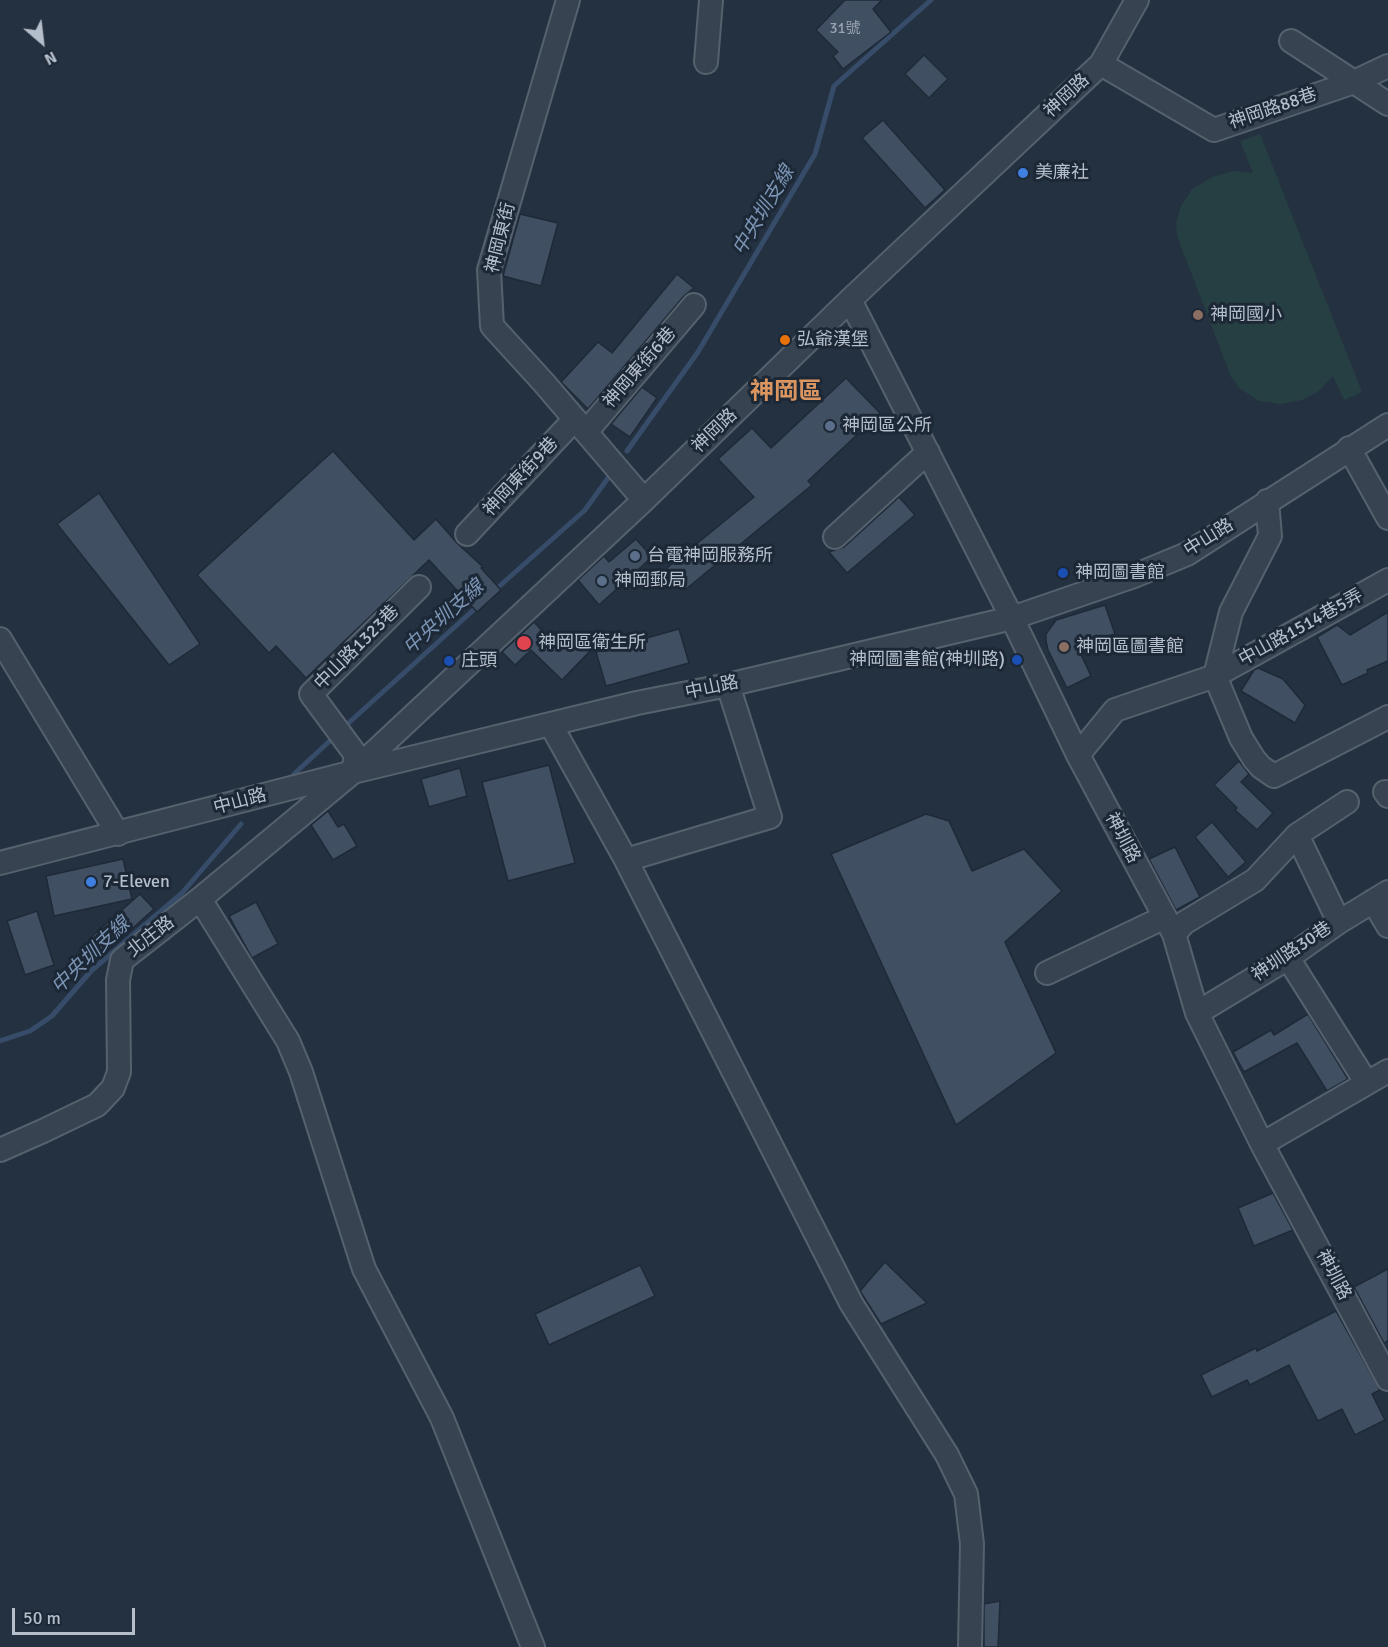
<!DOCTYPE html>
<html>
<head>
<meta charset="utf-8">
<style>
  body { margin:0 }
  #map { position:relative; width:1388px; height:1647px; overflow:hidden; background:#243141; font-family:Signika,sans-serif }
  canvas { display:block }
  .north { position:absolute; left:12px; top:12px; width:60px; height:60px; -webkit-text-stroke:4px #1d2836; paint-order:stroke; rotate:152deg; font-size:16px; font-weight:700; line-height:24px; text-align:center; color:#b5becb }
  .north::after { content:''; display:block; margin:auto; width:21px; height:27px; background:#b5becb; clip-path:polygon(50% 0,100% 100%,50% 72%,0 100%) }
  .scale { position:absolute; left:12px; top:1608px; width:123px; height:27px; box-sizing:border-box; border:3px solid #b5becb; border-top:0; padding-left:8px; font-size:18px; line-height:21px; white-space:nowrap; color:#b5becb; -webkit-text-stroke:4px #1d2836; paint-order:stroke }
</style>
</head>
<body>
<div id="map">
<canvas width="1388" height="1647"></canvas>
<div class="north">N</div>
<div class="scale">50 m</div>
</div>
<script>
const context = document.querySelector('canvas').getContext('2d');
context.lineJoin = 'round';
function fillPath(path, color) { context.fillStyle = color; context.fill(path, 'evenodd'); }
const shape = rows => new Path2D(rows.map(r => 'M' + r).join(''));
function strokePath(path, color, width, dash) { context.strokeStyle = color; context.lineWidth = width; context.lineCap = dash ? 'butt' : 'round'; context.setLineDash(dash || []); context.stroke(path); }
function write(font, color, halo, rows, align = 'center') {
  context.font = font + ' Signika,"Noto Sans TC",sans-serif'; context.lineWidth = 6; context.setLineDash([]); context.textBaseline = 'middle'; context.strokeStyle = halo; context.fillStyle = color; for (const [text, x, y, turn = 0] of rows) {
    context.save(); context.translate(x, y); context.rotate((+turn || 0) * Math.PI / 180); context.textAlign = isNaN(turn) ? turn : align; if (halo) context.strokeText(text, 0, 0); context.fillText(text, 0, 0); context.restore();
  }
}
fillPath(shape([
  [1260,134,1362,392,1344,400,1333,376,1319,391,1302,400,1281,404,1259,401,1239,388,1231,377,1227,366,1177,236,1176,222,1181,206,1192,189,1212,177,1234,171,1253,173,1240,141]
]), '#263f42');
strokePath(shape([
  [627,451,698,352,815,154,834,86,931,0],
  [494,591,585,510,608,478],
  [343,728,479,605],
  [294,774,334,737],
  [0,1041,30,1031,52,1016,91,971,182,893,241,824]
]), '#374c69', 5);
const building = shape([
  [845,0,882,0,873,9,891,32,843,69,833,56,838,52,816,30,845,0],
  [924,55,948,79,929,98,905,74,924,55],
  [883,120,945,190,925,208,862,138,883,120],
  [520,214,558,223,541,286,503,276,520,214],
  [677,274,694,288,684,296,588,409,561,382,598,342,612,353,677,274],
  [846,378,880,413,808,481,812,485,685,590,667,568,754,497,718,459,752,428,771,448,846,378],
  [642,387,657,398,630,437,611,424,642,387],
  [333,451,414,540,436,519,457,543,483,567,481,568,501,590,477,612,429,560,306,678,276,646,269,653,197,575,333,451],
  [99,493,200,644,169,665,57,524,99,493],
  [899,497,915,515,847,573,829,552,844,547,899,497],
  [636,539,652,557,599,605,578,580,604,556,609,562,636,539],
  [1105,605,1115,634,1077,646,1091,676,1067,688,1048,650,1046,641,1046,634,1056,620,1105,605],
  [1388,612,1388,661,1367,670,1368,673,1342,685,1317,637,1337,625,1350,635,1388,612],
  [534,622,559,649,576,632,593,648,562,680,531,650,515,665,502,652,534,622],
  [679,629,689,663,606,686,596,652,679,629],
  [1258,668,1283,679,1305,705,1295,723,1241,691,1254,670,1258,668],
  [1239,761,1249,774,1241,782,1273,813,1257,830,1235,810,1237,808,1214,785,1239,761],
  [549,765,575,863,508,881,482,782,549,765],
  [460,768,467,796,429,807,421,779,460,768],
  [328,811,338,827,344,824,357,846,333,860,311,825,328,811],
  [926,814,949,821,972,871,1024,849,1062,891,1005,942,1056,1053,956,1125,831,854,926,814],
  [1212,822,1246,862,1228,877,1195,837,1212,822],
  [1175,847,1200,897,1176,910,1149,859,1175,847],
  [123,859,132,899,54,916,46,876,123,859],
  [140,894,154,909,103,955,89,939,140,894],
  [256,902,278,944,252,958,229,916,256,902],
  [37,911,54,965,25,975,7,921,37,911],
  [1308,1014,1348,1079,1327,1091,1297,1043,1244,1072,1233,1052,1271,1030,1274,1035,1308,1014],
  [1273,1193,1293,1230,1254,1246,1238,1208,1273,1193],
  [885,1262,927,1303,881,1324,860,1291,885,1262],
  [640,1265,655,1296,549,1345,535,1314,640,1265],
  [1388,1269,1388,1341,1384,1343,1354,1287,1388,1269],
  [1336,1311,1380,1390,1372,1394,1385,1420,1355,1435,1342,1409,1318,1421,1289,1365,1250,1385,1247,1380,1212,1397,1201,1375,1256,1348,1257,1351,1336,1311],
  [1000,1601,998,1647,984,1647,984,1604,1000,1601]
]);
fillPath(building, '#404f61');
strokePath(building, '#1f2a38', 1.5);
const minor = shape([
  [568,0,489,270,492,326,544,383,644,500],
  [1291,41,1388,104],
  [706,62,711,0],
  [1101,64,1214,130,1354,82,1388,66],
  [850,300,1012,618,1078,755,1174,934,1197,1013,1262,1144,1388,1379],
  [586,432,694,305],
  [1349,448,1388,518],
  [467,534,575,419],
  [835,537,928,452],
  [1388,580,1215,676,1241,738,1254,759,1261,767,1274,776,1388,717],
  [0,639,118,834],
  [551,725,626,860,851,1303,947,1455,966,1494,972,1544,970,1647],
  [1078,755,1115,710,1215,676,1231,612,1270,536,1267,501],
  [353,772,356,755,311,694,419,587],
  [1385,792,1388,796],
  [626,860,770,817,728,685],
  [0,863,353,772,637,703,728,685,1012,618,1134,576,1187,554,1388,425],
  [200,899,288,1041,301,1072,364,1269,442,1418,533,1647],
  [1373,901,1388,926],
  [1339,922,1297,835,1347,802],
  [1174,934,1184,923,1255,880,1297,835],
  [1288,958,1366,1082],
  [1047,973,1165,917],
  [1197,1013,1288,958,1339,922,1388,892],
  [1262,1144,1388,1071],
  [0,1150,43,1131,97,1105,113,1088,119,1072,118,980,122,960,200,899,353,772,644,500,850,300,1101,64,1137,0]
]);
strokePath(minor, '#56616e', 26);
strokePath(minor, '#384351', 22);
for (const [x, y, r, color] of [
  [1023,173,6,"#3f7fe0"],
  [1198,315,6,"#8d6e63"],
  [785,340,6,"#e8710a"],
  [830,426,6,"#5c6f8a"],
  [635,556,6,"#5c6f8a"],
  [1063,573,6,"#1a4fb4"],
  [602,581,6,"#5c6f8a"],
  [524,643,8,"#e0444e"],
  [1064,647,6,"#8d6e63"],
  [1017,660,6,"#1a4fb4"],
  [449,661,6,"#1a4fb4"],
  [91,882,6,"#3f7fe0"]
]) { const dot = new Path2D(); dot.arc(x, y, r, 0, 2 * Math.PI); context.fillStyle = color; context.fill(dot); strokePath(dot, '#1d2836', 2); }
write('15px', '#98a2b0', null, [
  ["31號",845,29]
]);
write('18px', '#b5becb', '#1d2836', [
  ["神岡路",1067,96,-43],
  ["神岡路88巷",1273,109,-19],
  ["神岡東街",501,238,-76],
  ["神岡東街6巷",640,368,-49],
  ["神岡路",715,431,-44],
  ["神岡東街9巷",521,477,-47],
  ["中山路",1209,538,-32],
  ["中山路1514巷5弄",1301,628,-29],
  ["中山路1323巷",357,648,-45],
  ["中山路",712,688,-12],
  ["中山路",240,802,-15],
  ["神圳路",1122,838,62],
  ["北庄路",151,937,-38],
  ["神圳路30巷",1292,952,-34],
  ["神圳路",1333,1275,62]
]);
write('18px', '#b5becb', '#1d2836', [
  ["美廉社",1035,173],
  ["神岡國小",1210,315],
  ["弘爺漢堡",797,340],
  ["神岡區公所",842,426],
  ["台電神岡服務所",647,556],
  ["神岡圖書館",1075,573],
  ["神岡郵局",614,581],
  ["神岡區衛生所",538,643],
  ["神岡區圖書館",1076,647],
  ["神岡圖書館(神圳路)",1005,660,"right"],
  ["庄頭",461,661],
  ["7-Eleven",103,882]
], 'left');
write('italic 20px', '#7b94b4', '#1d2836', [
  ["中央圳支線",764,211,-59],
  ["中央圳支線",444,618,-42],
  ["中央圳支線",91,956,-44]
]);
write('bold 24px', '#db9561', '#1d2836', [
  ["神岡區",786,393]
]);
</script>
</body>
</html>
